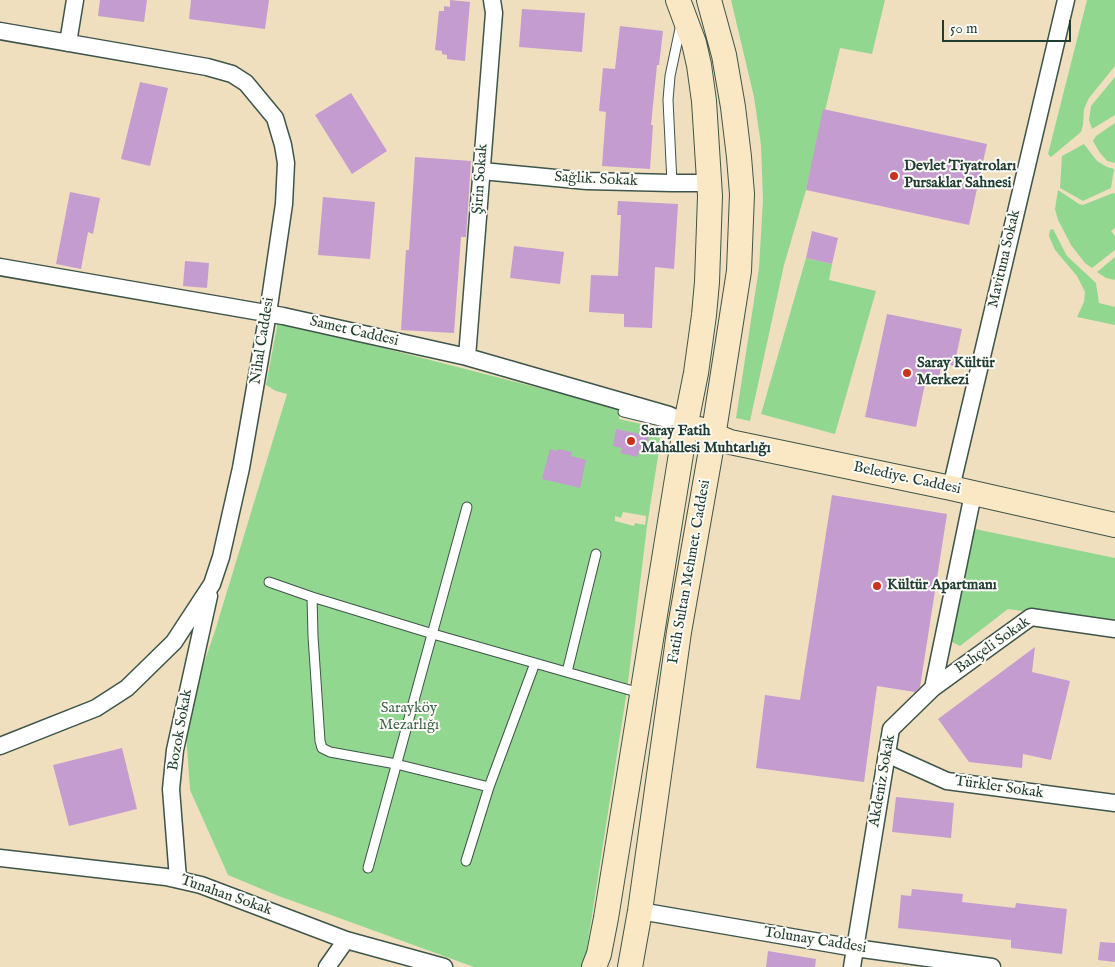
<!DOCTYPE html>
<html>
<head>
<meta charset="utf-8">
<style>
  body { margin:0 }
  #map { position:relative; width:1115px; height:967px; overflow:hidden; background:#efdfbf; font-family:"IM FELL English",serif }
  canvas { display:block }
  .scale { position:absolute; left:942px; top:20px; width:129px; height:22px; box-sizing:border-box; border:2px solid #1f3d34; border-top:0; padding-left:6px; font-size:15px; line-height:18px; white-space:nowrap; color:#1f3d34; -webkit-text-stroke:4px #fdfcf7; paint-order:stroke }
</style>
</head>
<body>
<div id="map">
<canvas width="1115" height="967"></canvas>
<div class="scale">50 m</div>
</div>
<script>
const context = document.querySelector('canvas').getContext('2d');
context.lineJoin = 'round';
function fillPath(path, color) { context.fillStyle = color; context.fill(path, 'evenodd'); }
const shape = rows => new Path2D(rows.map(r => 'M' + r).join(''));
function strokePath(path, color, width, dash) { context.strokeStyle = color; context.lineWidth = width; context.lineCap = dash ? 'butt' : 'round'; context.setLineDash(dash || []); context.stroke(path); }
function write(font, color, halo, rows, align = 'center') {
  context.font = font + ' "IM FELL English",serif'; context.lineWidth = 4; context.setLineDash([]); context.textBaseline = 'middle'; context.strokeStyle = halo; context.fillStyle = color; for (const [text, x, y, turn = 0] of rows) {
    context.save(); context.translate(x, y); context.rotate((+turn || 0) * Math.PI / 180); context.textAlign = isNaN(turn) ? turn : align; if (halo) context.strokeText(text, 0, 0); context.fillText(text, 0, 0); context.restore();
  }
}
fillPath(shape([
  [731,0,885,0,872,54,840,48,806,190,784,265,750,421,736,418,759,268,763,200,761,145,754,97],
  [1087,0,1115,0,1115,66,1089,98,1084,109,1083,125,1081,132,1051,157,1048,154],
  [1115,77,1115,115,1092,129,1089,120,1091,106],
  [1115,123,1115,163,1107,161,1100,153,1093,141,1096,136],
  [1084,144,1097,161,1107,167,1114,169,1111,188,1083,201,1060,188,1062,156],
  [1058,190,1079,204,1083,205,1113,193,1115,194,1115,228,1111,231,1115,236,1115,250,1092,268,1085,263,1071,245,1058,220,1055,209],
  [1053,229,1067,256,1096,283,1099,303,1115,307,1115,325,1077,317,1084,302,1085,292,1077,276,1055,250,1049,236,1050,230],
  [1115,257,1115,280,1106,278,1097,272],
  [806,258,832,264,829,280,876,291,835,434,761,414],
  [278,321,555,392,621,407,619,419,659,428,660,444,647,526,627,690,584,967,474,967,276,895,228,875,190,790,185,718,215,631,287,394,276,391,266,385],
  [623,512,646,516,645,525,635,523,634,526,615,521,615,516,621,518],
  [975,529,1115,558,1115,624,1008,609,960,646,944,638,964,531]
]), '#92d790');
fillPath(shape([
  [100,0,147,0,144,22,98,16],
  [191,0,269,0,265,29,189,19],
  [450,0,470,2,465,61,447,59,447,55,442,54,442,51,435,50,439,11,444,11,444,6,450,7],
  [522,9,585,13,582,52,519,47],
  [620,26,663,31,659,65,657,65,651,125,653,125,650,169,602,166,606,112,599,111,603,68,615,69],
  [140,82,168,88,150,166,121,159],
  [351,93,387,151,352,174,315,115],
  [823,109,987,144,969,225,806,190],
  [415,157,471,161,466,237,461,237,454,333,401,330,406,250,409,250],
  [70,192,100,198,93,234,88,232,81,269,56,264],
  [323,197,375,202,370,259,318,255],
  [618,201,678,204,674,269,655,267,652,328,624,327,624,314,589,312,591,275,618,276,621,215,617,215],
  [812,231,838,238,832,264,806,258],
  [514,246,564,252,560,284,510,278],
  [185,261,209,263,207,288,183,286],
  [887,314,962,329,954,366,942,363,938,382,926,379,916,427,865,417],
  [616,429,649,436,646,452,639,451,637,457,620,453,622,448,613,446],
  [550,449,557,451,558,449,572,452,571,456,586,460,580,488,542,479],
  [832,495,947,514,920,687,915,692,877,686,864,782,756,768,765,695,800,700],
  [1035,647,1032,672,1070,681,1051,760,1023,754,1022,768,969,762,938,719],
  [122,748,137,809,69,826,53,765],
  [896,797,954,803,951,838,892,832],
  [912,889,963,894,962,902,1015,908,1016,903,1067,909,1062,954,1011,948,1011,940,898,928,901,895,911,896],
  [1100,942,1115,943,1115,962,1098,960],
  [768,951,816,959,815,967,766,967]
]), '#c49cd0');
const lane = shape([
  [672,183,668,100,670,76,681,24],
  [623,412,668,423],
  [269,582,312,597,433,634,640,693],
  [312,597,313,636,320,741,322,748,330,752,396,764,489,787],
  [567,672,596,554],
  [466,861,489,787,535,663],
  [368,868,467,507]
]);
const street = shape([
  [0,31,207,67,232,74,246,83,275,118,283,145,286,163,284,204,268,313,241,468,221,557,212,584,174,642,127,688,96,708,0,746],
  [68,43,75,0],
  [482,171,587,181,672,183,710,183],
  [0,267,283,316,467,357,669,415,693,426],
  [467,357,494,13,492,0],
  [951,488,1066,0],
  [933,688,1031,617,1115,629],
  [887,754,947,781,1115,803],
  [0,858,166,877,201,885,346,940,444,967],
  [178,879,171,789,175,750,209,596],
  [640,911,855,948,992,967],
  [327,967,346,940],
  [852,967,891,729,933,688,973,494]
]);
const secondary = shape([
  [699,429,730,442,951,488,1115,525],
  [594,967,599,954,606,918,686,423,696,373,704,315,707,282,710,196,704,101,699,65,694,43,678,0],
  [630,967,640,911,679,632,711,450,739,271,742,194,739,157,733,107,724,55,709,0]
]);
strokePath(lane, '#3e5549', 11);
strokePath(street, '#3e5549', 19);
strokePath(secondary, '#3e5549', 26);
strokePath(lane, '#fff', 9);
strokePath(street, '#fff', 16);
strokePath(secondary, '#fae7c3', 24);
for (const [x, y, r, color] of [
  [894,176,5,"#c8321e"],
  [907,373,5,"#c8321e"],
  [631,441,5,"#c8321e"],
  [877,586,5,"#c8321e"]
]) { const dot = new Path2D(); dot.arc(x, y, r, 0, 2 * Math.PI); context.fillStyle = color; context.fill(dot); strokePath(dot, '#fdfcf7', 2); }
write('bold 15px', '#1f3d34', '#fdfcf7', [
  ["Devlet Tiyatroları",904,167],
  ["Pursaklar Sahnesi",904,184],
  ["Saray Kültür",917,364],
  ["Merkezi",917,381],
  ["Saray Fatih",641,432],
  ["Mahallesi Muhtarlığı",641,449],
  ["Kültür Apartmanı",887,586]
], 'left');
write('15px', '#1f3d34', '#fdfcf7', [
  ["Şirin Sokak",481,179,-86],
  ["Sağlık. Sokak",596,180,3],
  ["Mavituna Sokak",1005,259,-77],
  ["Samet Caddesi",354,332,13],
  ["Nihal Caddesi",263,341,-81],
  ["Belediye. Caddesi",907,479,12],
  ["Fatih Sultan Mehmet. Caddesi",690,572,-80],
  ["Bahçeli Sokak",993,646,-35],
  ["Bozok Sokak",181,730,-80],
  ["Akdeniz Sokak",883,781,-80],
  ["Türkler Sokak",999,788,8],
  ["Tunahan Sokak",226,896,19],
  ["Tolunay Caddesi",815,941,9]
]);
write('15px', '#3c644b', '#fdfcf7', [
  ["Sarayköy",409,709],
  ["Mezarlığı",409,726]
]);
</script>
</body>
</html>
